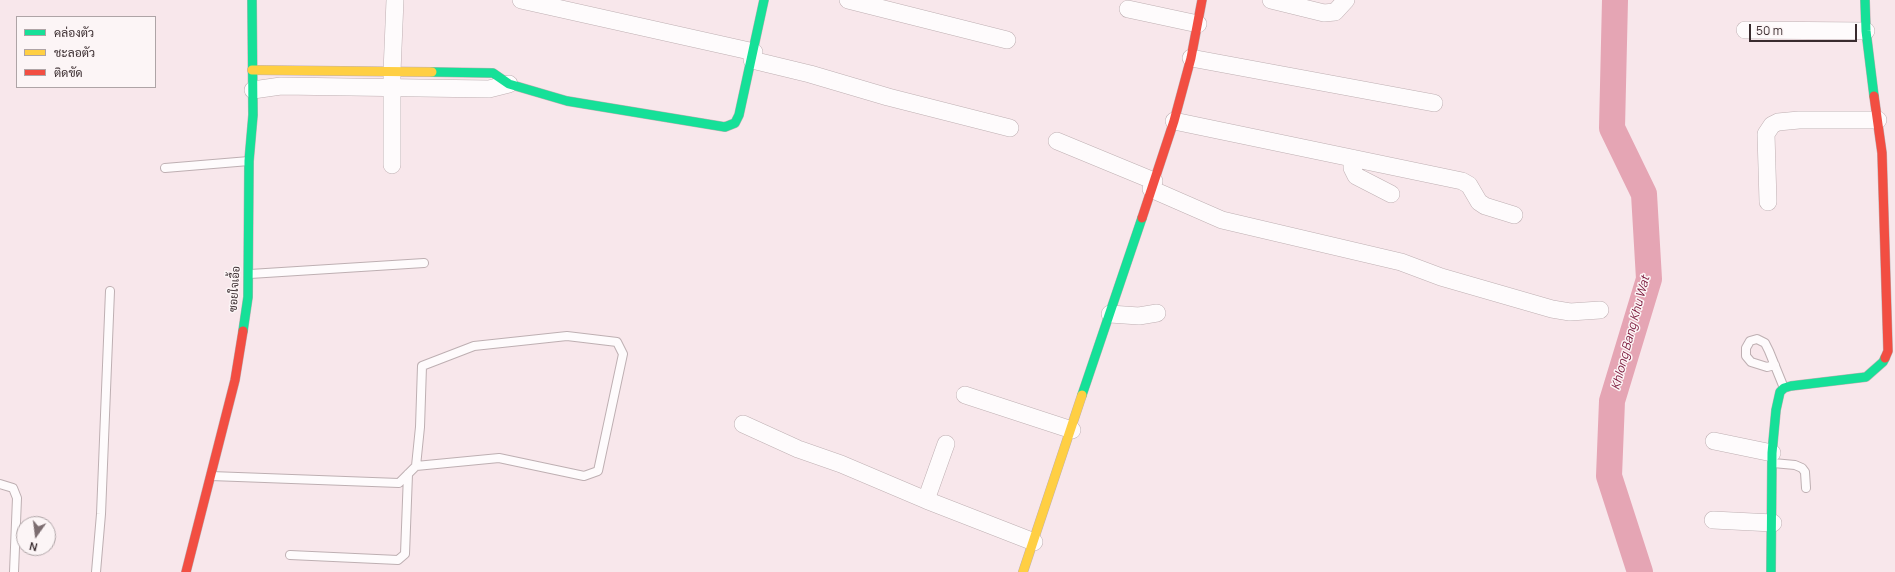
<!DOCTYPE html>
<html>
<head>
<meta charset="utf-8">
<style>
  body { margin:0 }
  #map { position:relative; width:1895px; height:572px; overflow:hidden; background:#f8e7eb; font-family:Manrope,Sarabun,sans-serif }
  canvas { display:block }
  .legend { position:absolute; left:16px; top:16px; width:140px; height:72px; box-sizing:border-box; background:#fcf5f6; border:1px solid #aea4a6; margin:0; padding:5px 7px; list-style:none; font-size:12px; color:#392b2e }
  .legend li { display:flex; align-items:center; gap:8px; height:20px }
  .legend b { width:20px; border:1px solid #aea4a6 }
  .north { position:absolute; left:16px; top:516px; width:40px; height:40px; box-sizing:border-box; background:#fcf5f6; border:1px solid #aea4a6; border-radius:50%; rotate:194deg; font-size:11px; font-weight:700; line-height:16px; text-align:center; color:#392b2e }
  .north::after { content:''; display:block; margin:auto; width:14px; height:18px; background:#7c6d70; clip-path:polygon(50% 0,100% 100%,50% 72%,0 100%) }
  .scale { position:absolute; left:1749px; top:24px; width:108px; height:18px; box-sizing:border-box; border:2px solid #392b2e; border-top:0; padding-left:5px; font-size:12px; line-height:14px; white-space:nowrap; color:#392b2e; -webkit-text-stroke:3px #fcf5f6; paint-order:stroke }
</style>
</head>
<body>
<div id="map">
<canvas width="1895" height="572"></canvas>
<ul class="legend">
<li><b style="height:5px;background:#16e098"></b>คล่องตัว</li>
<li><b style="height:5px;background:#ffcf43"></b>ชะลอตัว</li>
<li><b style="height:5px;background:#f24e42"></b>ติดขัด</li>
</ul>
<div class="north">N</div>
<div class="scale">50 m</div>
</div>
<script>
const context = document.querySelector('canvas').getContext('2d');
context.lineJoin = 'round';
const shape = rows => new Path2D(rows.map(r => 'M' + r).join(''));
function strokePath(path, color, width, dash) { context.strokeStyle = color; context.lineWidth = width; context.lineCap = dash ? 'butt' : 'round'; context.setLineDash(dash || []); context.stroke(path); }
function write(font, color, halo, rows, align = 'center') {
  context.font = font + ' Manrope,Sarabun,sans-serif'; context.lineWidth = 3; context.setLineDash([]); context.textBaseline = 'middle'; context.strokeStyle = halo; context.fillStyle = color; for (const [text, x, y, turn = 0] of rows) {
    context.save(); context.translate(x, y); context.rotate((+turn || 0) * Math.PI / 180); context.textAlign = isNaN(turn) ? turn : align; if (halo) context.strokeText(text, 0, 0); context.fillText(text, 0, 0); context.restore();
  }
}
strokePath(shape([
  [1615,0,1612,128,1644,194,1649,279,1612,401,1609,476,1640,572]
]), '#e5a5b4', 26);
const lane = shape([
  [165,168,249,161],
  [250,274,424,263],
  [1775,365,1767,367,1751,362,1746,356,1746,348,1750,341,1757,339,1765,343,1769,351,1784,388],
  [1773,463,1795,465,1802,468,1805,472,1806,488],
  [211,476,399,483,416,466,420,427,422,366,474,346,567,336,617,342,623,354,598,471,584,476,499,458,416,466],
  [0,484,13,488,17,498,14,572],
  [290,555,398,560,405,554,408,474],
  [96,572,101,514,110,291]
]);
const street = shape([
  [521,0,754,52],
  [848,0,1007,40],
  [1271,0,1324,13,1335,12,1346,0],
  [1128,9,1198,24],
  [1745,30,1866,31],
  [1191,58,1434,103],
  [752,60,810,74,888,97,1010,128],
  [253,90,281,86,489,89,509,84],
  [1174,121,1462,181,1469,185,1479,202,1485,206,1514,215],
  [1057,141,1154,181],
  [1352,158,1352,168,1356,176,1391,194],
  [392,165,392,72,395,0],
  [1151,189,1222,220,1401,262,1441,277,1552,309,1570,312,1600,310],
  [1768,202,1766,134,1772,125,1778,122,1799,120,1878,120],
  [1110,314,1139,316,1157,313],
  [965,395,1072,430],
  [743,424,798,449,841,464,926,500,1034,542],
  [1714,441,1772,453],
  [926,500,946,444],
  [1713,520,1773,523]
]);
const fast = shape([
  [1865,0,1866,31,1874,96],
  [432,72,493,73,509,84,567,101,725,127,735,123,739,115,764,0],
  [243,331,248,297,249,161,253,115,252,0],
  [1082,395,1142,218],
  [1771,572,1772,453,1776,410,1780,392,1784,388,1791,386,1866,377,1883,362,1885,358]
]);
const slow = shape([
  [252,70,432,72],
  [1023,572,1082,395]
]);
const jam = shape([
  [1874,96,1882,153,1888,351,1885,358],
  [1142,218,1174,121,1191,58,1202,0],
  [186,572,235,380,243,331]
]);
strokePath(lane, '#beafb2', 10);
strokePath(street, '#beafb2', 18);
strokePath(fast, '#beafb2', 10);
strokePath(slow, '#beafb2', 10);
strokePath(jam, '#beafb2', 10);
strokePath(lane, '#fefbfc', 8);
strokePath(street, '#fefbfc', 17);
strokePath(fast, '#16e098', 9);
strokePath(slow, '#ffcf43', 9);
strokePath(jam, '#f24e42', 9);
write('11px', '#392b2e', '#fcf5f6', [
  ["ซอยใจเอื้อ",235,289,-86]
]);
write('italic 12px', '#7b183b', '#fcf5f6', [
  ["Khlong Bang Khu Wat",1631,333,-75]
]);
</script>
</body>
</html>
